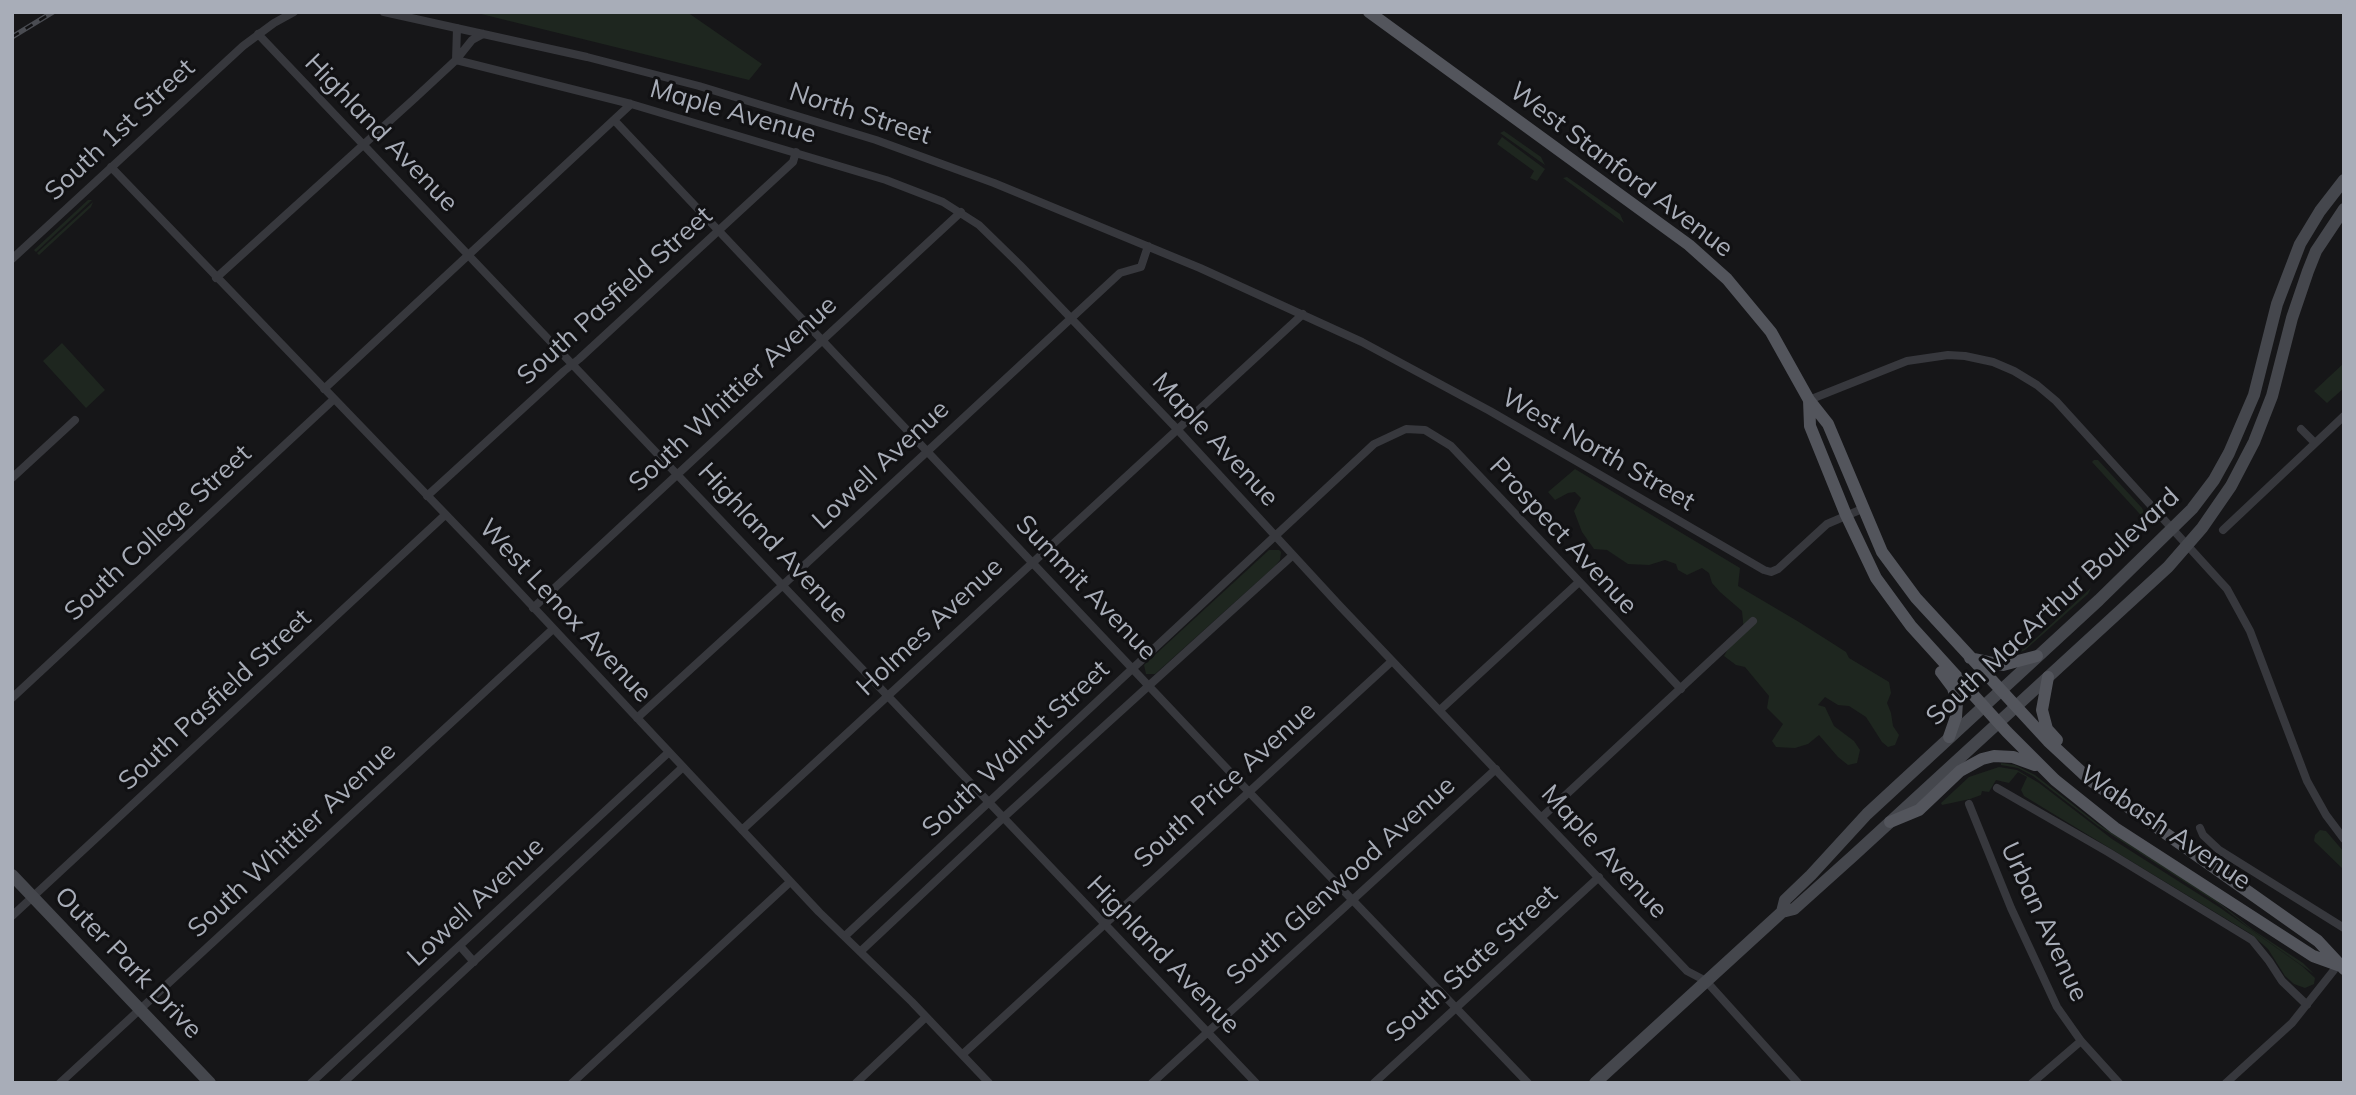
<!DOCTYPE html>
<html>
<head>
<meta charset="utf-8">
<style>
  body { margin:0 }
  #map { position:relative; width:2356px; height:1095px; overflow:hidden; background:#161618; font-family:Mulish,sans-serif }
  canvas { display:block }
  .frame { position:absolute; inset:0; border:14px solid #a8adb8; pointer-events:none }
</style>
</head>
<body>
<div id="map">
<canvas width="2356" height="1095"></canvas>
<div class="frame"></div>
</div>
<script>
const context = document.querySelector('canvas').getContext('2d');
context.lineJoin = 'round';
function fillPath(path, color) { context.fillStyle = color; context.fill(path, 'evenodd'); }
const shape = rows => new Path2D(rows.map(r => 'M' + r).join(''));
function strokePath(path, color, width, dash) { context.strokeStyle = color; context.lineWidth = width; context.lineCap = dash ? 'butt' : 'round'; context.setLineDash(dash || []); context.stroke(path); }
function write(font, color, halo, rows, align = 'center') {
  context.font = font + ' Mulish,sans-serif'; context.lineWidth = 6; context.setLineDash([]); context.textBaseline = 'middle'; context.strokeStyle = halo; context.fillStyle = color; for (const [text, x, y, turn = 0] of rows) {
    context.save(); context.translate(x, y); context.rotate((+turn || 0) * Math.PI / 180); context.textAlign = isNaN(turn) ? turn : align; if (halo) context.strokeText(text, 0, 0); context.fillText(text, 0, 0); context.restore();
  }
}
fillPath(shape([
  [473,12,687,12,762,64,749,80],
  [1504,131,1541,157,1545,165,1500,133],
  [1502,137,1545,169,1537,181,1530,178,1534,171,1497,144],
  [1567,177,1620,214,1624,223,1563,178],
  [88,200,92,200,36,252,34,250],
  [93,202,91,207,39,255,37,253],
  [62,343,105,390,86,408,43,361],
  [2344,363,2344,388,2327,403,2314,391],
  [2094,460,2098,460,2142,508,2149,524,2092,462],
  [1575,469,1740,568,1738,586,1799,622,1846,652,1849,658,1889,682,1891,693,1887,703,1891,713,1893,726,1899,735,1895,745,1888,747,1882,742,1866,717,1849,706,1838,705,1825,697,1818,705,1825,707,1834,726,1854,741,1860,750,1857,763,1848,765,1838,757,1819,735,1808,744,1795,748,1776,747,1772,741,1783,724,1767,708,1769,696,1745,667,1736,665,1724,656,1729,647,1744,632,1742,611,1720,592,1712,583,1709,573,1702,568,1687,575,1678,570,1676,564,1665,560,1649,565,1628,564,1607,550,1594,549,1582,532,1574,511,1581,498,1575,492,1568,493,1555,500,1548,492],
  [1269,550,1279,550,1281,552,1280,560,1275,566,1155,674,1146,674,1144,665],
  [2091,588,2088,594,2025,650,2005,659,2004,657,2024,649],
  [2001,763,2015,765,2035,775,2098,824,2212,897,2253,930,2303,963,2314,974,2249,928,2219,904,2098,826,2033,776,2018,768,2001,765],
  [1999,767,2017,770,2039,783,2112,839,2219,907,2302,966,2315,978,2314,984,2305,988,2294,984,2285,976,2268,949,2251,934,2024,796,2021,790,2027,777,2018,772,2009,783,1996,780,1989,792,1982,791,1981,795,1970,799,1942,805,1941,803,1969,777],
  [2320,830,2326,831,2344,852,2344,870,2314,841,2315,835]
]), '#1e261f');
strokePath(shape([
  [384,12,587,57,699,86,876,140,994,183,1200,268,1362,342,1490,411,1764,570,1771,572,1778,569,1827,524,1862,509],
  [258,34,1256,1083],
  [456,60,631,104,886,180,943,202,979,225,1020,265,1176,428,1339,605,1687,971,1706,981,1798,1083],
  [456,60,457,28],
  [614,120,1248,791,1528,1083],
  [111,167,478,548,819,912,912,1002,989,1083],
  [12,259,243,46,274,23,294,12],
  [216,278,414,99,456,60,472,40,483,34],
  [324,389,631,104],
  [1809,400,1907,361,1948,355,1965,356,1993,362,2014,371,2037,385,2056,401,2227,589,2250,631,2307,781,2326,815,2344,839],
  [2301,429,2315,443],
  [12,478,75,420],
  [427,496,564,371,579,359,793,162,796,152],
  [2223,530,2344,416],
  [533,608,961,212],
  [12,698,333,400],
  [1440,710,1579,582],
  [637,718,783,585,1120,273,1141,267,1148,246],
  [1997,788,2108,852,2252,940,2269,961,2282,981,2307,1005],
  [1969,804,2011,908,2057,1007,2081,1041,2119,1083],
  [1542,817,1753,621],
  [2200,828,2203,835,2219,850,2344,928],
  [742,830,1303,314],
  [12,916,445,515],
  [845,936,1374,444,1406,429,1425,430,1451,446,1681,689],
  [460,946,474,962],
  [861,951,1004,817,1293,555],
  [963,1054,1392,661],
  [60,1083,553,629],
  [311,1083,669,752],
  [343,1083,683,767],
  [572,1083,790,882],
  [856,1083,926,1017],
  [1152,1083,1496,769],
  [1374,1083,1599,877],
  [2032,1083,2081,1041],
  [2226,1083,2292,1023,2338,965]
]), '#37383d', 8);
strokePath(shape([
  [12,875,210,1083],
  [1782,912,1794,909,1853,856,2168,567,2202,528,2231,486,2254,442,2272,396,2292,318,2308,271,2316,251,2344,209],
  [1595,1083,1782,912,1785,900,1811,875,1867,814,2099,600,2192,509,2214,480,2229,453,2254,395,2277,304,2300,244,2320,211,2344,180]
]), '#45474d', 12);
strokePath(shape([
  [1369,12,1689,245,1727,279,1771,332,1809,400,1828,424,1882,552,1916,598,2048,741,2090,780,2318,941,2344,969],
  [1809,400,1810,426,1846,515,1876,578,1911,626,2007,732,2055,780,2115,828,2313,956,2338,965],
  [1970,658,2003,665,2037,656],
  [1941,672,1953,688,1957,702,1956,717,1949,737],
  [2048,677,2042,710,2047,729,2057,740],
  [1890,822,1919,810,1960,771,1982,759,1994,756,2013,757,2035,765]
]), '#53555c', 12);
const rail = shape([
  [12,37,53,12]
]);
strokePath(rail, '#4a4c52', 5);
strokePath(rail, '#111113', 2.5, [8]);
write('26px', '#a8adb8', '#111113', [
  ["Maple Avenue",733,112,16],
  ["North Street",860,114,18],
  ["South 1st Street",120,130,-43],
  ["Highland Avenue",381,133,46],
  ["West Stanford Avenue",1621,170,37],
  ["South Pasfield Street",615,296,-42],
  ["South Whittier Avenue",733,394,-43],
  ["Maple Avenue",1215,440,47],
  ["West North Street",1598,450,30],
  ["Lowell Avenue",881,465,-43],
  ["South College Street",158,533,-43],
  ["Prospect Avenue",1563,536,47],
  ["Highland Avenue",773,543,47],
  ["Summit Avenue",1086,588,46],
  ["South MacArthur Boulevard",2053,607,-43],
  ["West Lenox Avenue",565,611,47],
  ["Holmes Avenue",930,627,-43],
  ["South Pasfield Street",215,700,-43],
  ["South Walnut Street",1016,749,-43],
  ["South Price Avenue",1225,785,-42],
  ["Wabash Avenue",2165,828,34],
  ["South Whittier Avenue",292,840,-43],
  ["Maple Avenue",1604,852,47],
  ["South Glenwood Avenue",1341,881,-42],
  ["Lowell Avenue",476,902,-43],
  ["Urban Avenue",2044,922,65],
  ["Highland Avenue",1163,955,46],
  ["Outer Park Drive",128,963,46],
  ["South State Street",1472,964,-42]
]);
</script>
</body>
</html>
